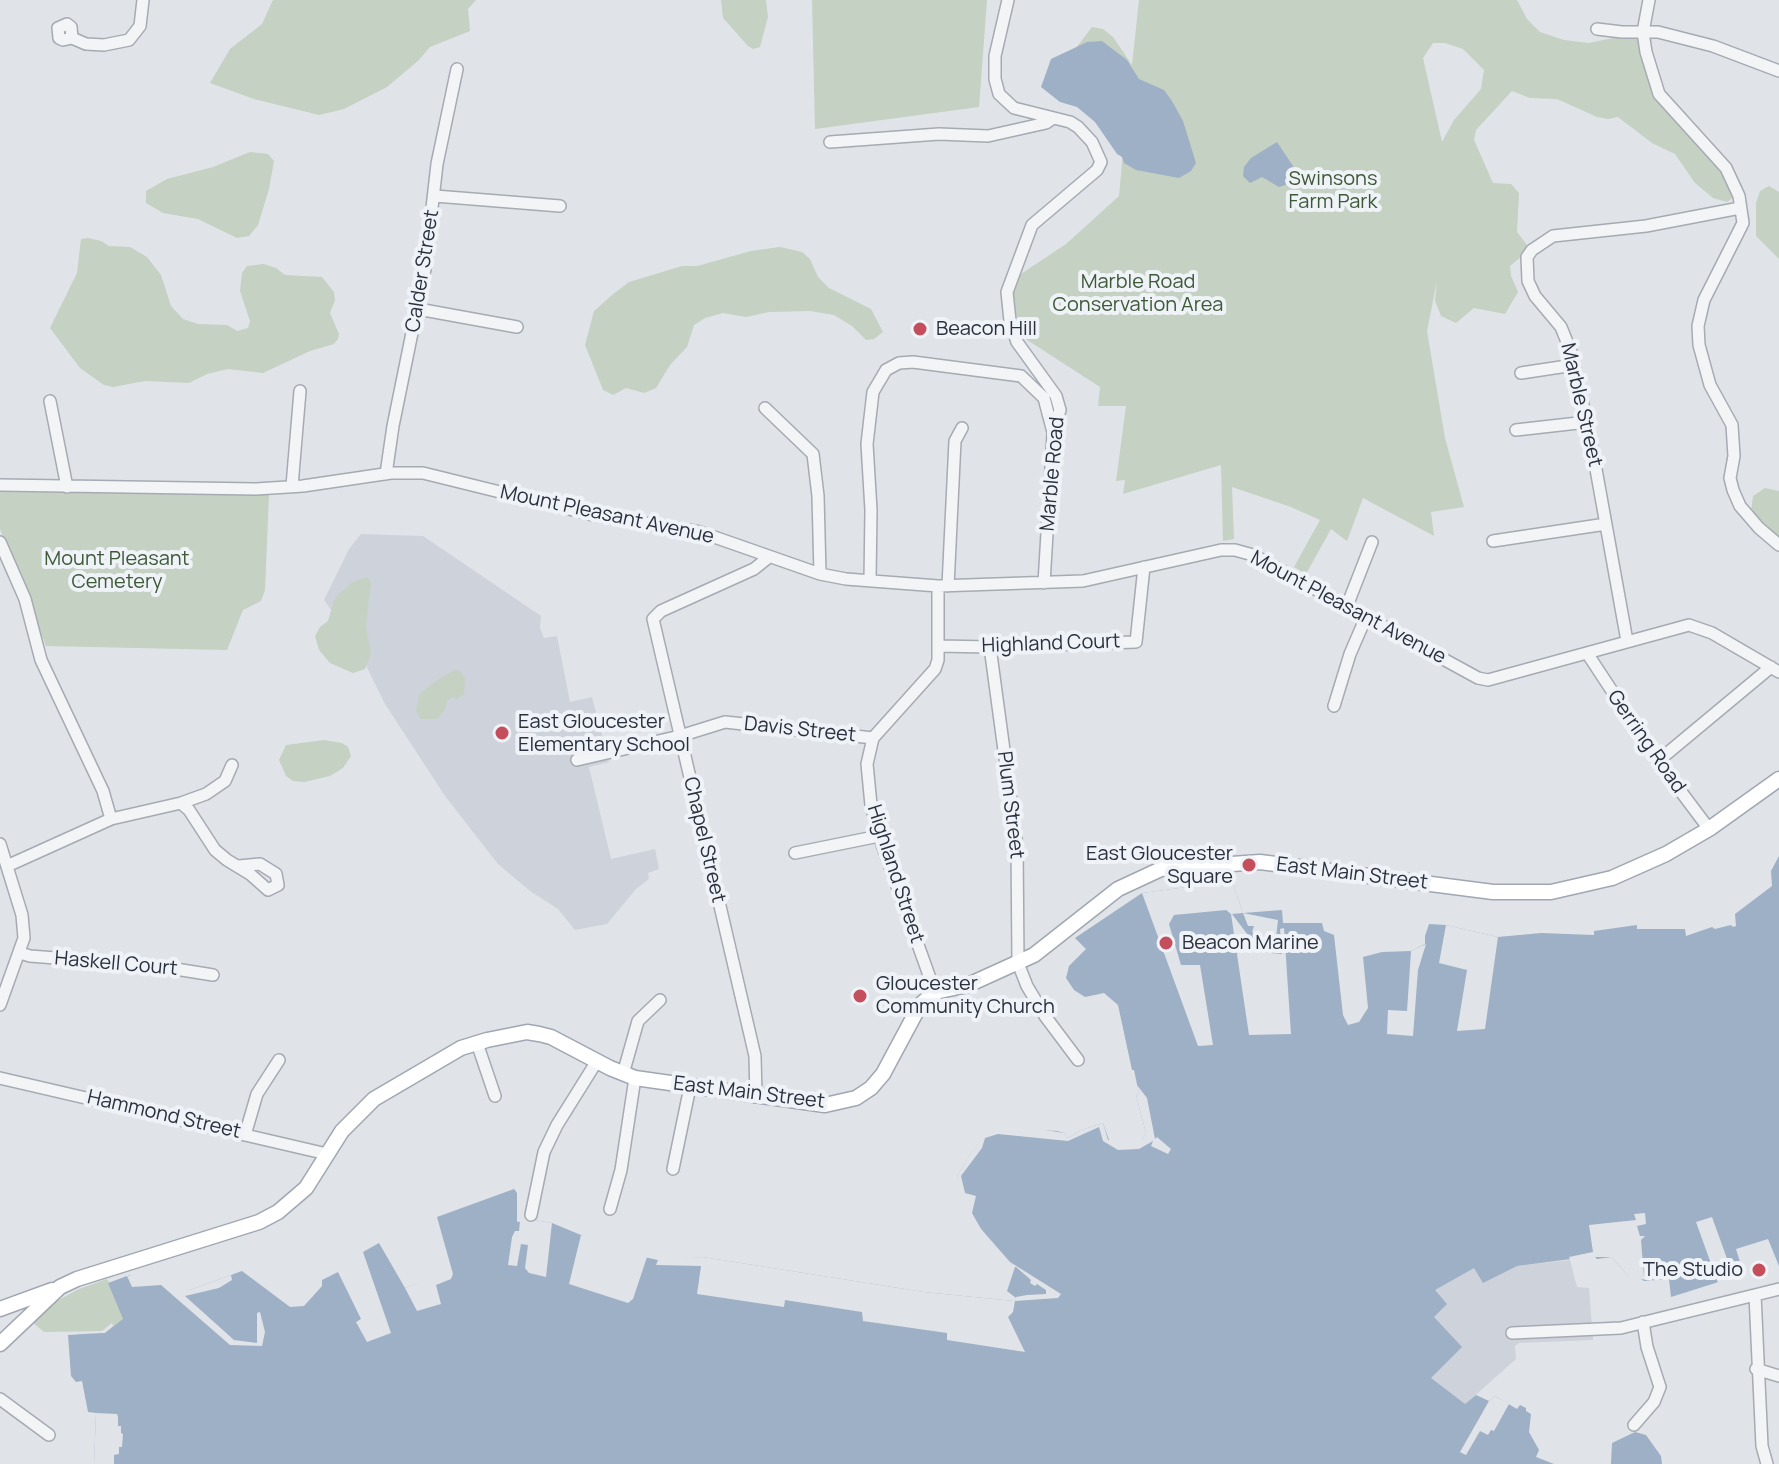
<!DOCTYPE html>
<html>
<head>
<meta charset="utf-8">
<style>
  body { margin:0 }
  canvas { display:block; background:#e0e3e8 }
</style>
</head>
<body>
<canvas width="1779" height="1464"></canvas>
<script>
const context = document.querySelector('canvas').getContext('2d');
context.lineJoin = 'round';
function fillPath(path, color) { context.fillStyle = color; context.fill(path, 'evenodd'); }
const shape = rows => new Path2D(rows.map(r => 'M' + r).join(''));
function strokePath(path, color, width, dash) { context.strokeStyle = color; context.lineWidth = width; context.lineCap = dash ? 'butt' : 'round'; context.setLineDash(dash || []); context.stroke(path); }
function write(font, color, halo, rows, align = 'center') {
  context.font = font + ' Manrope,sans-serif'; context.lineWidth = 8; context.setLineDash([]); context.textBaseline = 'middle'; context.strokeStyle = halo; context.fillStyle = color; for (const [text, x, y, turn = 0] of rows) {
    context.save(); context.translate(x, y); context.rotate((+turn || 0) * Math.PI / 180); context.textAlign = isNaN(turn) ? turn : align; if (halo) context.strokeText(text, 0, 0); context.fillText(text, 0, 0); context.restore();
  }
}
fillPath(shape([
  [361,534,423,536,541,616,540,628,544,638,557,636,570,702,592,697,609,762,589,767,611,859,655,849,659,869,648,873,649,879,636,889,607,924,575,930,558,909,530,891,498,864,445,796,385,704,355,643,324,600,349,549],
  [1452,1243,1517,1266,1570,1260,1577,1287,1589,1288,1593,1340,1519,1343,1515,1346,1516,1359,1452,1416,1336,1272,1425,1308]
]), '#ced2da');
fillPath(shape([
  [273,0,476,0,468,9,470,31,430,47,419,60,387,87,344,109,319,115,254,99,210,83,230,49,262,24],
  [721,0,766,0,768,17,760,47,753,49,748,46,723,18],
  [812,0,987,0,979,107,815,129],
  [1139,0,1517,0,1527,19,1540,32,1564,40,1589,43,1637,33,1654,94,1723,170,1734,197,1727,202,1713,198,1695,183,1675,154,1652,143,1618,117,1608,119,1597,117,1557,99,1530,98,1512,91,1476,130,1474,140,1493,183,1511,184,1519,193,1517,232,1527,245,1527,252,1510,266,1511,276,1518,292,1505,314,1474,308,1456,323,1441,316,1435,301,1437,281,1427,331,1445,438,1464,507,1431,512,1434,536,1363,498,1347,541,1331,529,1306,574,1294,567,1320,520,1291,507,1232,487,1234,539,1223,541,1221,465,1123,494,1125,480,1116,481,1126,406,1098,406,1100,387,1021,336,1009,282,1066,244,1119,196,1123,153,1083,108,1059,101,1052,91,1073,52,1092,27,1103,29,1113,37,1132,65],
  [1433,43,1445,43,1463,49,1484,70,1481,89,1454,120,1442,142,1423,58],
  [250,152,268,154,274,161,269,189,258,225,249,236,237,238,198,219,163,213,146,203,146,191,167,179,213,167],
  [1769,186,1779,192,1779,259,1756,236,1756,203,1760,191],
  [88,238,101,241,109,246,130,247,147,257,161,275,171,306,183,319,198,324,227,325,237,331,248,328,250,321,240,291,242,273,247,266,264,264,276,268,285,275,322,277,334,292,335,300,330,313,339,334,338,339,334,344,310,351,263,373,228,369,207,374,189,383,145,381,113,387,104,385,80,368,50,328,77,273,81,239],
  [780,247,802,252,810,259,818,277,829,288,871,309,883,332,874,339,866,340,852,326,834,315,810,311,769,312,746,317,723,313,705,318,694,325,687,347,670,365,656,388,644,393,626,388,613,395,603,390,585,345,594,311,612,295,629,282,682,266,697,266,751,251],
  [1765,488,1779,491,1779,542,1751,512,1753,496],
  [0,492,269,494,265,590,261,601,243,610,227,650,46,646,0,529],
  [367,577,371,582,366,626,371,654,365,669,353,673,330,663,319,650,315,636,320,627,328,621,334,600,340,593,353,582],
  [455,670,460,671,465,678,464,694,457,699,452,697,447,701,445,709,437,719,420,719,416,710,420,694,433,683],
  [324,740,342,743,348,747,351,756,343,768,330,776,304,782,293,781,286,776,279,760,286,745],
  [127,1276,133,1287,117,1347,76,1334,105,1333,113,1326,112,1323,102,1331,44,1332,32,1322,57,1301,79,1289,107,1279,109,1283]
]), '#c5d1c2');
fillPath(shape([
  [1102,41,1127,60,1139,79,1164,90,1172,101,1183,121,1196,163,1191,171,1179,178,1136,170,1124,163,1122,157,1117,154,1095,122,1077,107,1060,102,1041,87,1051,59,1087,42],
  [1277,142,1293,166,1298,181,1279,187,1262,177,1250,183,1243,176,1244,167,1251,158],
  [1779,856,1779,1272,1777,1269,1744,1274,1671,1297,1669,1279,1644,1281,1636,1276,1629,1277,1612,1257,1597,1259,1594,1256,1517,1266,1483,1283,1474,1268,1435,1290,1447,1304,1434,1317,1462,1347,1431,1378,1465,1404,1476,1395,1489,1401,1495,1396,1517,1409,1520,1405,1526,1408,1526,1411,1531,1414,1529,1432,1539,1450,1536,1457,1554,1464,94,1464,96,1413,88,1412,82,1381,76,1382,71,1376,68,1335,105,1333,123,1319,108,1283,130,1275,134,1286,161,1282,167,1289,180,1287,190,1290,242,1271,290,1307,304,1306,322,1286,322,1280,338,1272,361,1319,356,1322,367,1342,391,1333,363,1252,379,1243,405,1288,447,1274,430,1217,512,1186,517,1193,517,1222,535,1220,552,1223,622,1252,662,1261,703,1257,924,1292,1014,1301,1016,1298,1007,1291,1015,1267,1007,1264,970,1214,971,1200,964,1195,957,1176,982,1136,1010,1128,1057,1131,1064,1133,1068,1138,1081,1130,1103,1123,1109,1140,1142,1140,1146,1133,1136,1095,1139,1094,1134,1070,1132,1070,1118,1005,1104,993,1085,997,1074,990,1066,978,1069,966,1086,949,1075,938,1142,893,1232,881,1243,913,1282,910,1283,923,1322,923,1324,931,1334,935,1343,1015,1348,1025,1359,1022,1368,1008,1363,957,1382,952,1411,951,1425,944,1425,936,1429,924,1446,925,1498,937,1541,933,1594,935,1594,931,1637,925,1637,929,1685,929,1686,936,1712,927,1715,929,1731,925,1733,927,1736,926,1735,914,1772,886,1771,871],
  [1635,1432,1646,1435,1661,1456,1662,1464,1611,1464,1612,1443]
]), '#9eb0c5');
fillPath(shape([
  [1232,881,1243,913,1278,920,1276,938,1261,939,1257,938,1258,933,1252,932,1254,926,1248,926,1243,913,1232,914,1254,943,1246,946,1248,951,1282,954,1280,929,1284,928,1291,1034,1249,1035,1231,914,1226,910,1174,915,1169,924,1181,965,1200,965,1213,1045,1198,1046,1142,893],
  [1446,925,1498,937,1485,1029,1457,1031,1467,970,1439,963],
  [1426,944,1418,970,1413,1036,1387,1034,1388,1010,1407,1011,1411,951],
  [1137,1085,1147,1098,1155,1139,1157,1137,1171,1149,1168,1154,1151,1146,1153,1141,1139,1149,1118,1150,1103,1141,1099,1127,1068,1141,998,1134,985,1138,982,1148,961,1176,965,1193,976,1196,972,1213,981,1229,1010,1262,1061,1294,1058,1298,1015,1301,1013,1312,1008,1317,1025,1352,947,1340,947,1333,863,1321,862,1312,785,1300,784,1307,697,1294,701,1266,656,1265,658,1260,703,1257,924,1292,1014,1301,1016,1297,1027,1295,1046,1294,1046,1290,1037,1284,1035,1286,1030,1283,1031,1280,1016,1267,1007,1267,983,1239,968,1216,967,1202,963,1199,957,1176,984,1132,997,1128,1026,1127,1064,1133,1068,1138,1081,1130,1103,1123,1108,1140,1142,1140,1146,1133,1136,1095,1139,1094],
  [511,1182,514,1189,437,1217,453,1274,451,1279,436,1285,441,1304,417,1311,405,1288,444,1274,427,1217,430,1210,476,1191],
  [1645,1213,1646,1224,1637,1226,1640,1236,1645,1236,1641,1240,1644,1277,1652,1276,1652,1281,1629,1277,1612,1257,1594,1257,1572,1264,1569,1257,1593,1252,1589,1225,1636,1220,1634,1214],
  [1712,1217,1734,1278,1718,1283,1696,1222],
  [535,1220,552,1223,546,1277,529,1273,525,1268,528,1245,521,1244,517,1266,508,1265,512,1237,515,1231,519,1231,520,1221],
  [581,1235,647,1257,633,1299,628,1303,569,1284],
  [1768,1239,1779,1266,1779,1276,1775,1273,1745,1278,1736,1249],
  [134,1275,136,1282,163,1279,168,1284,175,1283,190,1290,231,1275,232,1280,219,1288,185,1296,234,1340,257,1343,257,1313,260,1312,265,1332,262,1346,230,1345,161,1285,132,1287,127,1276],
  [1495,1396,1509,1404,1494,1431,1491,1430,1488,1435,1480,1431,1466,1455,1460,1452,1489,1401],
  [96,1413,117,1414,118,1417,118,1426,121,1426,121,1433,123,1434,122,1447,119,1447,119,1454,114,1455,114,1464,94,1464]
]), '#e0e3e8');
const minor = shape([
  [1008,0,995,56,995,79,999,94,1014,108,1070,122,1078,127,1092,142,1101,162,1097,170,1032,225,1007,292,1010,321,1017,342,1056,396,1060,410,1053,434,1044,583],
  [1649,0,1643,32,1646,52,1659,94,1726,168,1739,196,1743,223,1704,300,1698,326,1699,345,1710,385,1732,425,1734,456,1730,478,1733,490,1740,506,1759,528,1779,545],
  [1597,29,1622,32,1658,32,1713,46,1779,71],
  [72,38,71,27,67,24,58,28,59,38,63,40,72,38,86,44,104,45,129,40,140,26,143,0],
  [830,142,939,134,988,136,1046,123,1052,119],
  [435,196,560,206],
  [418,309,517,327],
  [1521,373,1574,365],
  [50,401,67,487],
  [765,408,813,454,818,496,820,574],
  [1516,430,1587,422],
  [386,474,393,426,425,269,437,164,457,69],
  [0,485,256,489,303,486,391,473,423,473,589,514,700,532,820,574,846,579,938,586,1083,581,1221,550,1235,550,1253,555,1478,678,1488,680,1689,625,1712,633,1779,672],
  [292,486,300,391],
  [1493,541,1606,524],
  [0,542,25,599,41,660,103,791,111,819],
  [870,581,871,510,867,444,873,392,886,370,899,363,913,362,1021,376,1044,398,1053,432],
  [948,586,955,441,962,428],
  [1347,606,1372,542],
  [1627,641,1590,436,1571,352,1561,327,1535,296,1528,281,1527,257,1532,250,1553,236,1646,226,1740,208],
  [938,646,990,647,1136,642,1144,567],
  [990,647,1017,846,1018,963,1027,986,1045,1016,1078,1060],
  [1587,653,1658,761,1709,829],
  [1334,706,1350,654,1366,617],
  [577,760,680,736,725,722,873,738],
  [1658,761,1771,667],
  [181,803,189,810,215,850,227,860,250,874,268,890,278,885,276,874,260,864,239,866],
  [0,844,22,915,24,938,0,1005],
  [795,853,879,836],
  [7,866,111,819,181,803,206,794,225,781,232,765],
  [20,953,30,956,157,966,213,975],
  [935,992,879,836,871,805,867,764,873,738,935,669,938,660,938,586],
  [477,1043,495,1096],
  [623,1074,638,1021,660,1000],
  [0,1078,327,1154],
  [756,1097,755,1056,653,619,661,611,754,569,769,557],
  [245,1135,257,1094,279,1060],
  [673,1169,690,1087],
  [610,1209,621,1170,635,1078],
  [531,1215,544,1152,557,1125,597,1061],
  [1755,1295,1762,1446,1767,1464],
  [1512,1333,1621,1328,1779,1289],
  [1756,1369,1779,1376],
  [0,1399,49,1435],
  [1634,1425,1654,1402,1660,1387,1647,1347,1643,1322]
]);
const major = shape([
  [0,1309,52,1290],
  [0,1344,60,1287,77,1279,259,1222,278,1212,306,1188,342,1131,374,1099,461,1048,487,1040,527,1032,539,1034,551,1037,610,1068,635,1078,825,1105,856,1098,871,1088,883,1074,920,1005,935,992,968,985,1034,955,1118,889,1161,869,1260,862,1493,892,1551,892,1612,878,1666,854,1709,829,1779,779]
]);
strokePath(minor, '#a6aab2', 14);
strokePath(major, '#a0a7b3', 17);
strokePath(minor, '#f2f4f6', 11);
strokePath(major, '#fff', 14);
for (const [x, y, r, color] of [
  [920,329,8,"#c44e5c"],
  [502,733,8,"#c44e5c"],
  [1249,865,8,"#c44e5c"],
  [1166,943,8,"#c44e5c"],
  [860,996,8,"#c44e5c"],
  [1759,1270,8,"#c44e5c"]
]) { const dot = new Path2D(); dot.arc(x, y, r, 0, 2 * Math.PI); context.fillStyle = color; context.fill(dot); strokePath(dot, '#eff2f6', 3); }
write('20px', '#3d5938', '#eff2f6', [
  ["Swinsons",1333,179],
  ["Farm Park",1333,202],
  ["Marble Road",1138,282],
  ["Conservation Area",1138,305],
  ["Mount Pleasant",117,559],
  ["Cemetery",117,582]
]);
write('20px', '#2a313e', '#eff2f6', [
  ["Calder Street",423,271,-81],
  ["Marble Street",1581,405,77],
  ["Marble Road",1053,474,-85],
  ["Mount Pleasant Avenue",607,515,12],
  ["Mount Pleasant Avenue",1348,608,28],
  ["Highland Court",1051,644,-2],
  ["Davis Street",800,730,6],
  ["Gerring Road",1646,742,55],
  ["Plum Street",1010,805,83],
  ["Chapel Street",704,840,77],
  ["Highland Street",895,874,72],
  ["East Main Street",1352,874,7],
  ["Haskell Court",116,964,5],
  ["East Main Street",749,1093,7],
  ["Hammond Street",164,1115,13]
]);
write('20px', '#2a313e', '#eff2f6', [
  ["Beacon Hill",936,329],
  ["East Gloucester",518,722],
  ["Elementary School",518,745],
  ["East Gloucester",1233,854,"right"],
  ["Square",1233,877,"right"],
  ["Beacon Marine",1182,943],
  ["Gloucester",876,984],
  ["Community Church",876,1007],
  ["The Studio",1743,1270,"right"]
], 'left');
</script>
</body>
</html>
